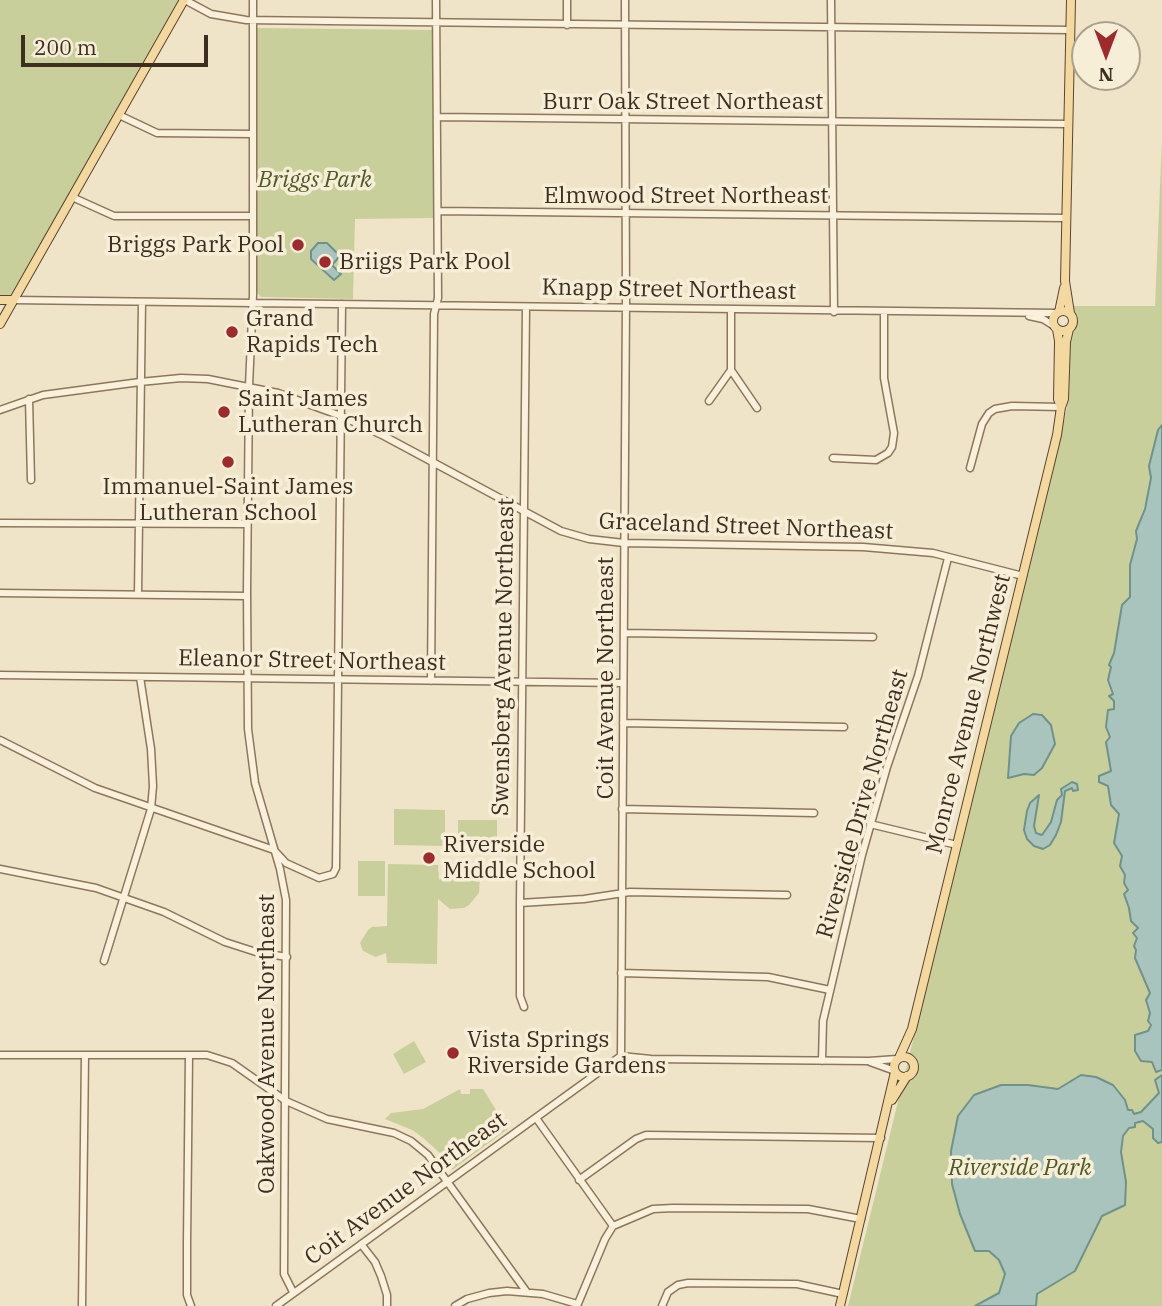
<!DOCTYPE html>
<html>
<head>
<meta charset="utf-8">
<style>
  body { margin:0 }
  #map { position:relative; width:1162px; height:1306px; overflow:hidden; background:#f0e4c8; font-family:"IBM Plex Serif",serif }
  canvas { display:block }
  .north { position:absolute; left:1071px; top:21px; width:70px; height:70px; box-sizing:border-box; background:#f7eed8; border:2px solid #ada18e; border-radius:50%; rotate:180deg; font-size:19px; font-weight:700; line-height:28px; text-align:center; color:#3d2e20 }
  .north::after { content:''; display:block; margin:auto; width:24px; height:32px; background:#9e2a2b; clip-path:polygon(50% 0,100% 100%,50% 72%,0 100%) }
  .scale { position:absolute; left:21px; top:35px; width:187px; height:32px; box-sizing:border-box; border:4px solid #3d2e20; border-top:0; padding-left:9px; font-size:21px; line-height:24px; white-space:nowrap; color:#3d2e20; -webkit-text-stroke:5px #f7eed8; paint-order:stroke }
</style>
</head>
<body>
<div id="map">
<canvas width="1162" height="1306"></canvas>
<div class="north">N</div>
<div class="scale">200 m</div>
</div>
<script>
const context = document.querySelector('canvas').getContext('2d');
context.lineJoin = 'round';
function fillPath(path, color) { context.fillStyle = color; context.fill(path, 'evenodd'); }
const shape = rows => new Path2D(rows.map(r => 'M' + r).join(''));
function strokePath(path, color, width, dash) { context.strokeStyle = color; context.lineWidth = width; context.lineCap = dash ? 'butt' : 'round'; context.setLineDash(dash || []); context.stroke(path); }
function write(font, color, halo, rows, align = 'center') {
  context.font = font + ' "IBM Plex Serif",serif'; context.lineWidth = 7; context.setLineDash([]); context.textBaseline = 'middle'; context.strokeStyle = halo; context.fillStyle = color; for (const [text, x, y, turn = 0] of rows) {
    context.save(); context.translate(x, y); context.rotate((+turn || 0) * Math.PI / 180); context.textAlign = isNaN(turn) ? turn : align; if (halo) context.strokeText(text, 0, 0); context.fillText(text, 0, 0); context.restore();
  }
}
fillPath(shape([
  [0,0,180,0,152,52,9,297,0,296],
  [257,28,434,30,434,218,355,219,353,299,261,297,257,293],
  [1162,139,1162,425,1149,467,1151,478,1149,493,1136,531,1137,539,1130,565,1130,597,1122,605,1108,680,1113,695,1110,696,1115,701,1110,737,1106,742,1111,772,1100,776,1099,782,1108,786,1111,804,1119,814,1114,843,1123,856,1120,866,1125,875,1128,890,1124,894,1129,908,1131,921,1138,929,1135,958,1151,993,1147,1000,1150,1013,1149,1031,1152,1061,1162,1070,1162,1075,1156,1080,1159,1093,1158,1143,1162,1142,1162,1306,848,1306,1061,435,1067,407,1068,340,1075,323,1073,309,1074,306,1155,306],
  [394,809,445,810,445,846,394,845],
  [458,820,497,820,497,842,458,842],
  [358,861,385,861,385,896,358,896],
  [388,864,438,865,439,880,449,870,475,869,480,875,479,893,469,905,464,908,450,909,438,899,437,964,387,963,386,953,376,957,363,951,360,943,368,930,372,927,387,926],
  [414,1041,426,1062,404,1074,393,1054],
  [460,1089,461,1094,470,1094,470,1089,483,1089,508,1129,452,1170,441,1154,422,1137,412,1130,385,1119,391,1113,423,1109]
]), '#c9cf9b');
const water = shape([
  [318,243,327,243,340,256,332,265,341,274,334,280,311,259,311,251,318,243],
  [1162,425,1162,1070,1156,1072,1152,1062,1141,1061,1135,1051,1135,1035,1148,1031,1151,1025,1148,1021,1150,1013,1146,1000,1150,993,1135,958,1136,950,1134,946,1137,938,1133,933,1138,928,1131,921,1129,908,1124,894,1128,890,1124,883,1125,875,1120,866,1122,856,1114,843,1119,814,1111,805,1108,786,1099,782,1099,776,1111,771,1106,742,1110,737,1106,727,1108,710,1114,709,1114,701,1109,696,1113,694,1108,680,1111,667,1109,665,1114,653,1122,605,1130,597,1130,565,1137,539,1136,531,1145,509,1151,478,1149,466,1158,430,1162,425],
  [1033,714,1042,715,1051,725,1055,744,1042,768,1034,775,1024,774,1008,778,1011,736,1019,723,1033,714],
  [1072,782,1077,784,1078,790,1073,791,1072,788,1065,791,1061,822,1056,835,1050,845,1043,849,1034,846,1027,839,1024,830,1027,811,1030,803,1039,795,1034,826,1036,833,1042,835,1051,822,1057,800,1062,795,1061,789,1072,782],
  [1081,1075,1096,1077,1113,1085,1125,1100,1128,1110,1132,1110,1134,1114,1141,1112,1159,1093,1155,1080,1162,1075,1162,1142,1158,1143,1153,1138,1153,1129,1143,1121,1135,1123,1135,1127,1129,1128,1123,1136,1121,1152,1126,1182,1125,1205,1102,1216,1075,1271,1037,1294,1036,1306,975,1306,999,1293,1005,1274,999,1260,989,1251,975,1251,960,1214,952,1184,951,1151,958,1116,974,1095,1001,1085,1028,1085,1058,1089,1081,1075]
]);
fillPath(water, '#a9c4bc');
strokePath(water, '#6f938a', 2);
const minor = shape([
  [185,0,211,14,246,20,1070,30],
  [253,0,253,295,249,386,247,591,248,729,255,783,280,869,286,900,284,1274,293,1292],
  [567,0,567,25],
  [831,0,834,312],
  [119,115,157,133,253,134],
  [438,117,1068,124],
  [72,197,114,216,253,216],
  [438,211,1066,218],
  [13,300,1057,313],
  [731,310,731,370],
  [1029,316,1043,319,1054,326],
  [731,370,757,408],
  [29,399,31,480],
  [709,401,731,370],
  [0,410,43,395,140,382,181,378,208,379,278,393,341,416,384,436,561,531,589,539,624,543,863,547,933,553,1023,576],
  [833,458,876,460,888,453,892,447,894,433,884,378,884,312],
  [970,468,982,424,989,413,995,409,1012,406,1061,407],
  [0,523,247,524],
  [0,593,247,596],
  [138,594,142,302],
  [625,633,873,637],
  [0,675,623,683],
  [431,681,434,314,438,298,436,0],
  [623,723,844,727],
  [0,740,95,788,274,850,286,863,319,878,333,874,336,868,342,304],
  [622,809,814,813],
  [870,824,957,845],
  [0,869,96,888,164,912,225,942,256,952,287,957],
  [520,903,584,899,630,892,787,895],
  [104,961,151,809,153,786,151,749,140,677],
  [621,973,768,977,830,990],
  [524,1007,520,996,520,903,526,307],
  [0,1055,207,1055,232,1063,286,1101,327,1119,394,1133,411,1141,428,1155,526,1291],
  [189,1055,187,1243,187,1295,191,1306],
  [621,1056,651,1059,869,1061,897,1059],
  [822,1061,823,1021,862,855,887,767,918,676,948,558],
  [870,1062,895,1071],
  [536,1118,613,1226],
  [579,1180,636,1139,646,1135,881,1138],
  [361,1244,375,1262,381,1276,387,1295,387,1306],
  [82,1306,85,1055],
  [276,1306,621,1056,626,301,625,0],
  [455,1306,467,1299,489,1293,507,1291,543,1294,577,1304],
  [577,1306,605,1239,613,1226,653,1209,673,1208,808,1209,861,1219],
  [662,1306,668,1292,678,1285,688,1283,797,1284,843,1294]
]);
const major = shape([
  [0,300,13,300],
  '1053 321a10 10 0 1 1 20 0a10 10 0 1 1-20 0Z',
  [1059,312,1064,288],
  [1070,313,1065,281,1071,0],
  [0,324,184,0],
  [1057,329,1059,341,1058,399,1061,407],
  '894 1067a10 10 0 1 1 20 0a10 10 0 1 1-20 0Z',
  [899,1058,912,1029,1057,435,1061,407,1064,399,1066,342,1069,329],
  [892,1100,907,1076],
  [840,1306,895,1072]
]);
strokePath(minor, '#8d765c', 9);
strokePath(major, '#5b4430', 10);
strokePath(minor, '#faf1dc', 6);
strokePath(major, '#f3d9a0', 8);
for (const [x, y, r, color] of [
  [298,245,7,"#9e2a2b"],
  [325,262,7,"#9e2a2b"],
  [232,332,7,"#9e2a2b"],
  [224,412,7,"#9e2a2b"],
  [228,462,7,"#9e2a2b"],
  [429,858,7,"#9e2a2b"],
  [453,1053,7,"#9e2a2b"]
]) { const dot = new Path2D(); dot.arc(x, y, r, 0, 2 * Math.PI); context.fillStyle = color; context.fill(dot); strokePath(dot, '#f7eed8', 2.5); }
write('23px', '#3d2e20', '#f7eed8', [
  ["Burr Oak Street Northeast",683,102],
  ["Elmwood Street Northeast",686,196],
  ["Knapp Street Northeast",669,290,1],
  ["Graceland Street Northeast",746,527,2],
  ["Swensberg Avenue Northeast",504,657,-89],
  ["Eleanor Street Northeast",312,661,1],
  ["Coit Avenue Northeast",606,678,-90],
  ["Monroe Avenue Northwest",969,714,-76],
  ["Riverside Drive Northeast",863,804,-74],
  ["Oakwood Avenue Northeast",267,1044,-90],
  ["Coit Avenue Northeast",406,1189,-36]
]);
write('italic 23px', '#4d5a26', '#f7eed8', [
  ["Briggs Park",315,180],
  ["Riverside Park",1020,1168]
]);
write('23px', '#3d2e20', '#f7eed8', [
  ["Briggs Park Pool",284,245,"right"],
  ["Briigs Park Pool",339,262],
  ["Grand",246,319],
  ["Rapids Tech",246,345],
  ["Saint James",238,399],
  ["Lutheran Church",238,425],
  ["Immanuel-Saint James",228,487,"center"],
  ["Lutheran School",228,513,"center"],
  ["Riverside",443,845],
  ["Middle School",443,871],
  ["Vista Springs",467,1040],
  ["Riverside Gardens",467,1066]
], 'left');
</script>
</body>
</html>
